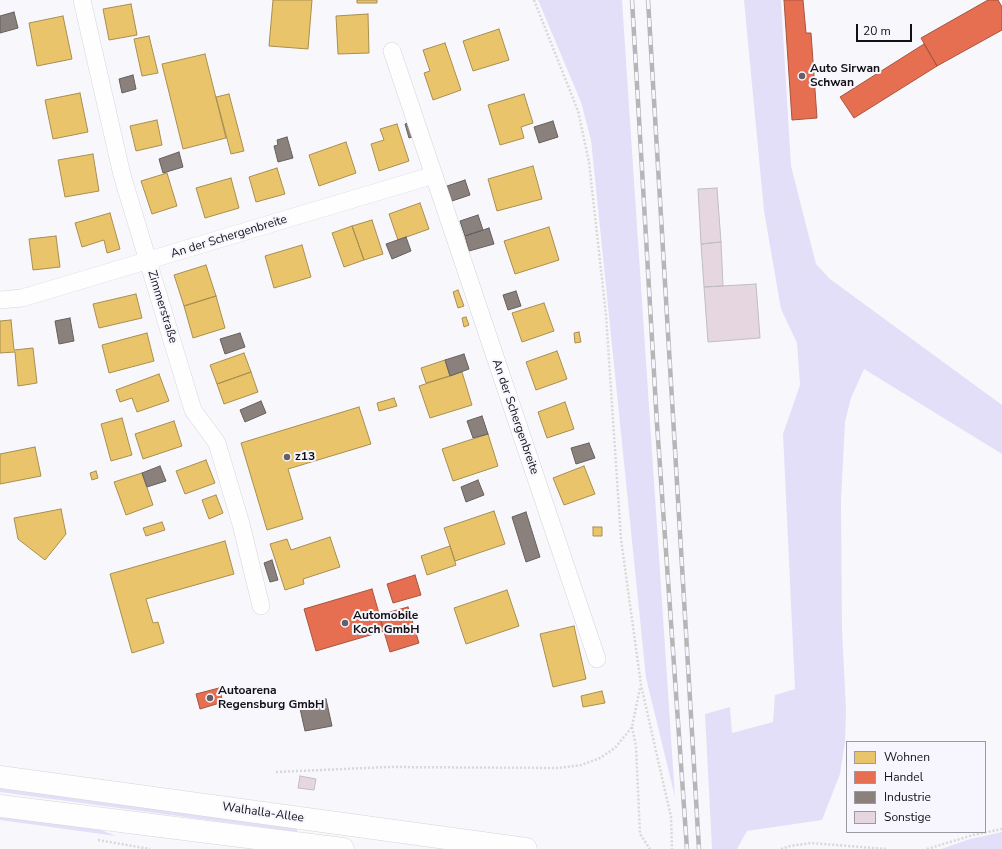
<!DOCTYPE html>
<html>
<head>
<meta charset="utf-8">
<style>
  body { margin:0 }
  #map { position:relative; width:1002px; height:849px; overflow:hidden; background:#f8f8fc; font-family:"Nunito Sans",sans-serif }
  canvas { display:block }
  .legend { position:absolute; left:846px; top:741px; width:140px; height:92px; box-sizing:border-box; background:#f7f6fe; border:1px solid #9b9aa1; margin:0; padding:5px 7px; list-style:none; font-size:12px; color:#121115 }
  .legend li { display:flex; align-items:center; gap:8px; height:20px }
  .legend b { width:20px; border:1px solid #9b9aa1 }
  .scale { position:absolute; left:856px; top:24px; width:56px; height:18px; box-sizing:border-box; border:2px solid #121115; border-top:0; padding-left:5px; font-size:12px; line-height:14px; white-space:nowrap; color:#121115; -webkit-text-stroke:3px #f7f6fe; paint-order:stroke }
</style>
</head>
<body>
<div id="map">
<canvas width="1002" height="849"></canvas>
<ul class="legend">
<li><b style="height:11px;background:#e9c46a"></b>Wohnen</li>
<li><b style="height:11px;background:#e76f51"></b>Handel</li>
<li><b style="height:11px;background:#8a817c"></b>Industrie</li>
<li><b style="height:11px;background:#e5d6e0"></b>Sonstige</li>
</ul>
<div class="scale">20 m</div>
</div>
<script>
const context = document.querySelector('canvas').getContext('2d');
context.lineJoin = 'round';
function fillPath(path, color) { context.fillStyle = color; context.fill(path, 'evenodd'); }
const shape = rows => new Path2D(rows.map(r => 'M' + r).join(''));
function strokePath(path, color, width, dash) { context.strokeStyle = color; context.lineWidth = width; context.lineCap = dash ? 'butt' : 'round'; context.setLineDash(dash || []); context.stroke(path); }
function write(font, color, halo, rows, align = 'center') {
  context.font = font + ' "Nunito Sans",sans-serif'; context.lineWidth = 4; context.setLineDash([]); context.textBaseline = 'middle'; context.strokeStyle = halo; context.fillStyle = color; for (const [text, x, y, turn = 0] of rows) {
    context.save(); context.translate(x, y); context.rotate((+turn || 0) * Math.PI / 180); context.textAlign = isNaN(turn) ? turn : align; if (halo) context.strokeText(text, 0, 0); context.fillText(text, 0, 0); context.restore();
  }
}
fillPath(shape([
  [538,0,622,0,675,797,646,678,591,140,581,102],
  [744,0,781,0,791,166,816,264,830,279,1002,405,1002,454,864,369,851,398,845,422,841,500,842,629,846,710,845,742,840,774,822,820,747,831,737,849,712,849,705,714,730,707,732,733,773,722,775,695,795,689,783,434,800,385,797,343,781,309,764,211],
  [0,784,297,825,297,832,0,792],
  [0,810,93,827,116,836,0,820],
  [1002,832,1002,849,941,849,970,839]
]), '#e4dff8');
const homes = shape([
  [273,0,312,0,308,49,269,46,273,0],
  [357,0,377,0,377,3,357,3,357,0],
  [131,4,137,35,109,40,103,9,131,4],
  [368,14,369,53,338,54,336,16,368,14],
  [63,16,72,59,37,66,29,23,63,16],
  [499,29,509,60,473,71,463,41,499,29],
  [149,36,158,73,142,76,134,39,149,36],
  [445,43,461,90,433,100,424,73,430,71,423,50,445,43],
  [205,54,226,138,183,149,162,64,205,54],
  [80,93,88,132,53,139,45,100,80,93],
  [229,94,244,151,231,154,216,97,229,94],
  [524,94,533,123,521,127,524,138,500,145,488,105,524,94],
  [157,120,162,145,136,151,130,126,157,120],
  [397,124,409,161,379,171,371,144,384,140,380,129,397,124],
  [346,142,356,173,319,186,309,155,346,142],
  [93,154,99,191,65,197,58,160,93,154],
  [533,166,542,199,497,211,488,179,533,166],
  [277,168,285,194,256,202,249,177,277,168],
  [167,173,177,206,152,214,141,181,167,173],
  [231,178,239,208,205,218,196,188,231,178],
  [420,203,429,229,398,240,389,214,420,203],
  [110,213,120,249,107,253,104,240,82,247,75,223,110,213],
  [372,220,383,254,364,260,352,226,372,220],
  [352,226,364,260,344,267,332,233,352,226],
  [549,227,559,260,515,274,504,241,549,227],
  [56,236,60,267,33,270,29,239,56,236],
  [302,245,311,277,274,288,265,256,302,245],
  [206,265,216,296,184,306,174,275,206,265],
  [458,290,464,306,458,308,453,292,458,290],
  [136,294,142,318,99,328,93,304,136,294],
  [216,296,225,328,193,338,184,306,216,296],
  [544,303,554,331,522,342,512,313,544,303],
  [466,317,469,325,464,327,462,318,466,317],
  [11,320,14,350,33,348,37,383,18,386,15,352,0,353,0,321,11,320],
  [579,332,581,342,575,343,574,333,579,332],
  [147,333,154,361,109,373,102,345,147,333],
  [557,351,567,379,536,390,526,362,557,351],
  [244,353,251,372,217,384,210,365,244,353],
  [445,360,450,376,426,383,421,368,445,360],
  [251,372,258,392,224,404,217,384,251,372],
  [462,372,472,405,430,418,419,386,462,372],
  [159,374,169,401,137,412,132,398,120,402,116,390,159,374],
  [394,398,397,406,379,411,377,403,394,398],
  [565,402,574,429,547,438,538,412,565,402],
  [359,407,371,444,288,469,303,519,267,530,241,443,359,407],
  [122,418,132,455,111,461,101,424,122,418],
  [174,421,182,446,143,459,135,434,174,421],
  [488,434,498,466,453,481,442,449,488,434],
  [35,447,41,476,0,484,0,454,35,447],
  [206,460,215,483,185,494,176,471,206,460],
  [584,466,595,494,564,505,553,478,584,466],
  [96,471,98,478,92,480,90,473,96,471],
  [142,473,153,505,126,515,114,482,142,473],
  [216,495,223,513,209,519,202,500,216,495],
  [61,509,66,534,45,560,18,539,14,518,61,509],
  [494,511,505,544,455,561,444,528,494,511],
  [162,522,165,530,146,536,143,528,162,522],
  [593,527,602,527,602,536,593,536,593,527],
  [330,537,340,567,303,579,304,584,285,590,270,544,287,539,291,550,330,537],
  [225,541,234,574,146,599,153,623,158,622,164,643,132,653,110,574,225,541],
  [450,546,456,565,427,575,421,556,450,546],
  [507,590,519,626,466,644,454,608,507,590],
  [574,626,586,679,553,687,540,634,574,626],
  [602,691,605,703,583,707,581,696,602,691]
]);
fillPath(homes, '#e9c46a');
strokePath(homes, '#a88e50', 1);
const shops = shape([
  [784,0,803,0,806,33,811,33,817,118,792,120,784,0],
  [988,0,998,0,1002,7,1002,30,937,66,921,38,988,0],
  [924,44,937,66,854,118,840,97,924,44],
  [415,575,421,595,393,603,387,584,415,575],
  [372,589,384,631,316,651,304,609,372,589],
  [408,607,419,643,390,652,379,615,408,607],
  [219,688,223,702,200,709,196,694,219,688]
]);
fillPath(shops, '#e76f51');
strokePath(shops, '#a7533f', 1);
const industry = shape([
  [14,12,18,28,0,33,0,16,14,12],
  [133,75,136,89,122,93,119,79,133,75],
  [553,121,558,137,539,143,534,127,553,121],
  [411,122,415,136,409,138,405,124,411,122],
  [287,137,293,158,278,162,274,146,278,145,277,140,287,137],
  [179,152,183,167,163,173,159,159,179,152],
  [465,180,470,195,452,201,447,186,465,180],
  [478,215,483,230,465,236,460,221,478,215],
  [489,228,494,244,469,251,465,236,489,228],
  [406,237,411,251,392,259,386,244,406,237],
  [516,291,521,306,508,310,503,295,516,291],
  [70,318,74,341,59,344,55,321,70,318],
  [240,333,245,347,225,354,220,339,240,333],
  [464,354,469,369,450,376,445,360,464,354],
  [261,401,266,413,245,422,240,410,261,401],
  [482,416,488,434,473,438,467,421,482,416],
  [589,443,595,458,576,464,571,448,589,443],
  [160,466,166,481,147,487,142,473,160,466],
  [478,480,484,495,466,502,461,487,478,480],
  [526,512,540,557,526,562,512,517,526,512],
  [272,560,278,580,270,582,264,563,272,560],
  [326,699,332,726,305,731,299,704,326,699]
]);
fillPath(industry, '#8a817c');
strokePath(industry, '#665f5d', 1);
const building = shape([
  [717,188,721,242,701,244,698,189,717,188],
  [721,242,723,286,704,287,701,244,721,242],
  [756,284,760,338,708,342,704,287,756,284],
  [300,776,316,779,314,790,298,788,300,776]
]);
fillPath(building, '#e5d6e0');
strokePath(building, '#c0bec1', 1);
const minor = shape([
  [82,0,122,175,193,410,217,443,241,524,261,606],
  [392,51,597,659],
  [0,300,22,298,434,175]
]);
const secondary = shape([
  [0,777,526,849],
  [0,806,343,849]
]);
strokePath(minor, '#d5d5d9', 18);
strokePath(secondary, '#d5d5d9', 23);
strokePath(shape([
  [534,0,578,111,589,162,606,315,621,539,641,685,671,817,672,849],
  [632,727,636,746,640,834,650,849],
  [276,772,388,767,558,768,581,765,600,758,615,748,632,727,640,688],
  [98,840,150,849],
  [781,849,790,846,811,843,886,849],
  [927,849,973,835,1002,829]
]), '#d8d8d8', 2.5, [2, 2]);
strokePath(minor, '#fefeff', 17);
strokePath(secondary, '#fefeff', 22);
const rail = shape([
  [632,0,657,424,687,849],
  [648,0,699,849]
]);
strokePath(rail, '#b6b6b6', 4.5);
strokePath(rail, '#f7f6fe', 3, [9]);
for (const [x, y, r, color] of [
  [802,76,4,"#626266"],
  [287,457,4,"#626266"],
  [345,623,4,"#626266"],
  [210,698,4,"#626266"]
]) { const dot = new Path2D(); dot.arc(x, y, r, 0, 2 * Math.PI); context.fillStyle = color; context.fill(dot); strokePath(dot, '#f7f6fe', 1.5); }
write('bold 12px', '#121115', '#f7f6fe', [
  ["Auto Sirwan",810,69],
  ["Schwan",810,83],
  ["z13",295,457],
  ["Automobile",353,616],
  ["Koch GmbH",353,630],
  ["Autoarena",218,691],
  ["Regensburg GmbH",218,705]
], 'left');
write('12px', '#121115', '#f7f6fe', [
  ["An der Schergenbreite",229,237,-17],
  ["Zimmerstraße",162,307,73],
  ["An der Schergenbreite",515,417,71],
  ["Walhalla-Allee",263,813,8]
]);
</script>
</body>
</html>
